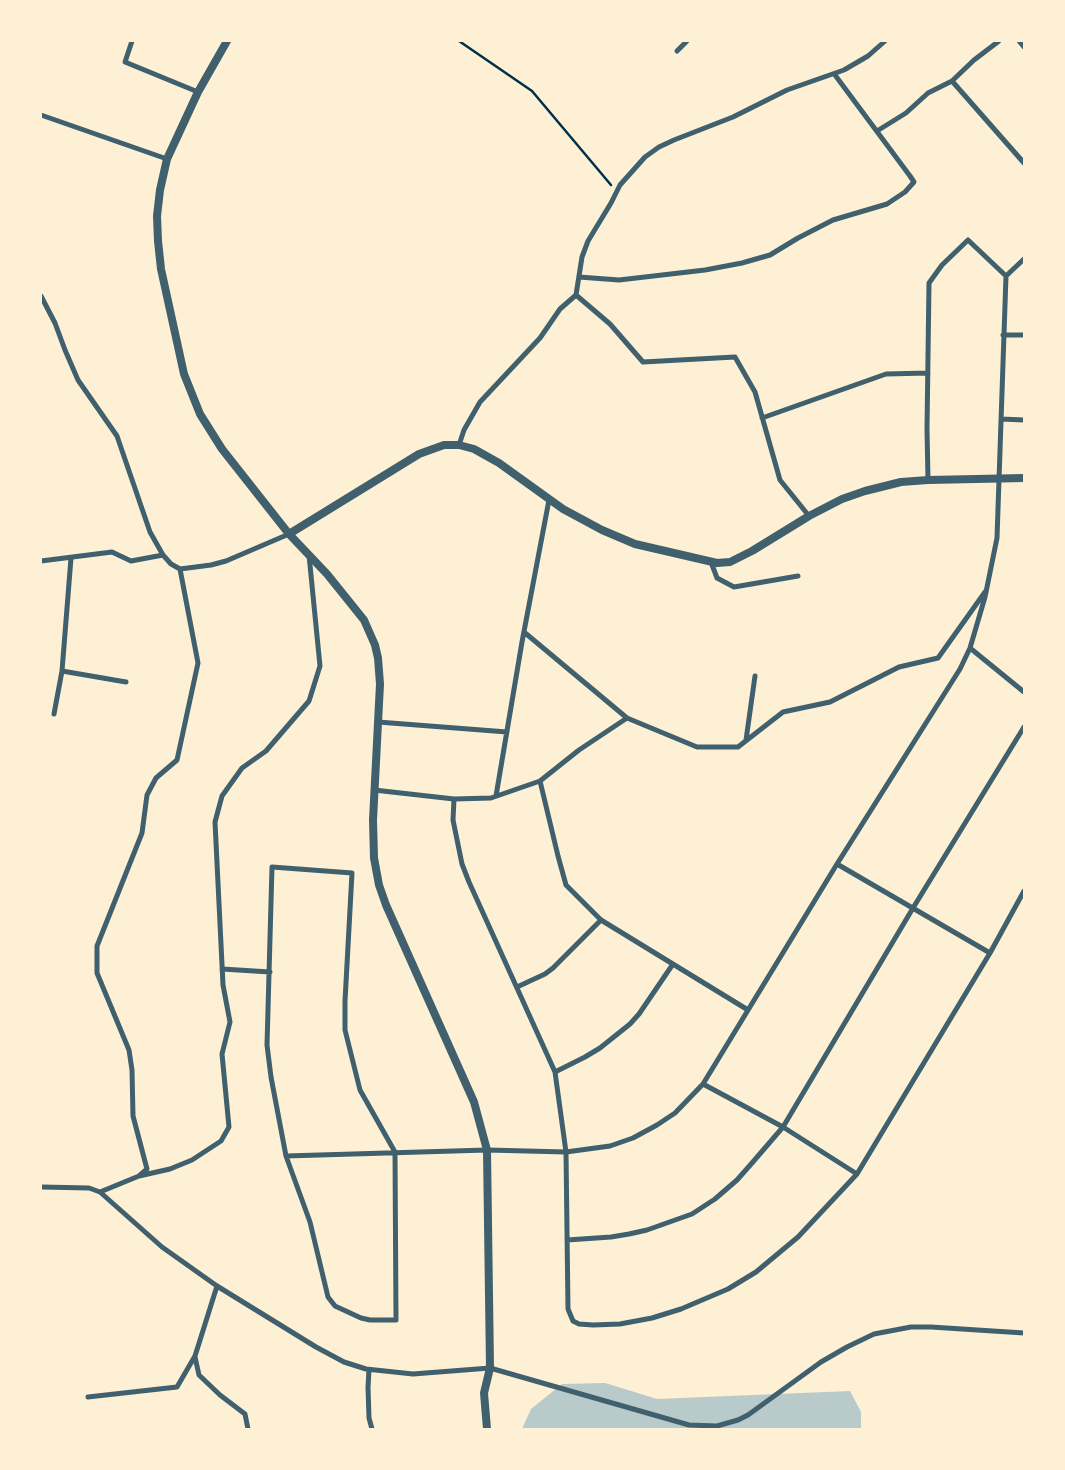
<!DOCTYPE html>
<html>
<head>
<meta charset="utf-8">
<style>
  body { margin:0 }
  #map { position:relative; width:1065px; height:1470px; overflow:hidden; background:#fdf0d5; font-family:"IBM Plex Sans",sans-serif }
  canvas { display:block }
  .frame { position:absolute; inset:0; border:42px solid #fdf0d5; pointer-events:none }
</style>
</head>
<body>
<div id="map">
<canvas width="1065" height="1470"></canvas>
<div class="frame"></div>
</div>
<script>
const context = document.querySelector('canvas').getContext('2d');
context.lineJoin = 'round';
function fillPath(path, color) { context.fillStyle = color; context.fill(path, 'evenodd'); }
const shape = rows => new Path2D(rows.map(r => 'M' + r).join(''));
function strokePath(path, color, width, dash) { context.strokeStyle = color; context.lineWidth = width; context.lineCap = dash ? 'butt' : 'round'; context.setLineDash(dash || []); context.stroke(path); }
fillPath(shape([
  [605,1383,657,1399,850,1391,861,1412,861,1429,522,1429,531,1409,562,1384]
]), '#b9caca');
strokePath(shape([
  [459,41,532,91,611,185]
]), '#003049', 2.5);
strokePath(shape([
  [132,41,125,62,198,92],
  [1019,41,1024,47],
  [677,51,687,41],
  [952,81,1024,163],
  [41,115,167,159],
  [877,131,906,113,928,93,952,81,974,60,999,41],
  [579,277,619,280,705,270,742,263,770,255,798,238,833,220,887,204,905,192,914,182,910,176,835,75],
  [576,295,610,324,643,362,735,357,755,392,780,480,809,516],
  [41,296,55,323,65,350,78,380,117,436,150,532,163,555,171,564,180,569,211,565,226,561,289,534],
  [1003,335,1024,335],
  [762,418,886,374,928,373],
  [1001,419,1024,420],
  [459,445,464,430,480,402,540,338,560,309,576,295,582,257,588,241,611,203,620,185,645,157,659,147,674,140,733,117,787,90,844,70,868,56,885,41],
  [928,480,927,429,929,283,942,265,968,240,1006,276],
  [41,561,112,552,131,561,163,555],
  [711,562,717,578,734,587,798,576],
  [524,632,627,718,697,747,738,747,783,712,830,702,899,667,938,658,985,592],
  [970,648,1024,692],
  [62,671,126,682],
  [54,714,62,671,71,558],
  [378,722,507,732],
  [746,740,755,676],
  [540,781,558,856,566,885,601,920,748,1010],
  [374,790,454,799,491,798,540,781,579,750,627,718],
  [496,796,522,642,549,500],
  [454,799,453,820,462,864,469,882,555,1072,566,1152,568,1309,573,1321,579,1324,593,1325,620,1324,652,1318,681,1309,728,1289,756,1272,798,1237,857,1174,990,953,1024,891],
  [837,864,990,953],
  [272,867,352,873,345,1001,345,1030,360,1090,395,1152,396,1320,370,1320,361,1318,335,1306,328,1297,310,1222,286,1156,271,1077,267,1045,272,867],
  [222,969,270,972],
  [517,987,545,974,553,968,601,920],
  [555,1072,585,1057,600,1048,630,1024,639,1014,673,964],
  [703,1084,783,1127,857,1174],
  [286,1156,487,1150,566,1152,610,1146,633,1138,657,1125,675,1113,703,1084,837,864,960,669,970,648,985,597,997,538,1006,276,1024,259],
  [139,1176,170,1169,192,1160,221,1141,229,1127,222,1054,230,1022,223,985,215,822,222,796,242,768,266,751,309,701,320,666,309,555],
  [41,1187,89,1188,100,1192,162,1247,217,1286,316,1347,344,1362,366,1369,413,1374,490,1368,689,1425,717,1426,738,1420,748,1415,821,1362,847,1347,874,1334,911,1327,931,1327,1024,1333],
  [100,1192,139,1176,147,1169,133,1116,132,1070,129,1050,97,973,97,946,142,833,147,795,156,778,177,760,198,663,180,569],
  [567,1240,611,1237,629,1234,647,1230,692,1214,715,1199,737,1180,752,1163,783,1127,913,908,1024,727],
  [195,1357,199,1375,220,1395,245,1414,248,1429],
  [369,1370,368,1387,369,1418,372,1429],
  [88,1397,177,1387,195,1356,217,1286]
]), '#3f606c', 5);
strokePath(shape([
  [227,41,198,92,167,159,160,190,157,216,158,241,161,269,184,374,200,414,222,449,289,534,327,574,364,620,375,645,378,658,380,684,373,820,374,858,379,885,386,905,474,1102,487,1150,490,1368,484,1393,487,1429],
  [289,534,419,454,444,445,459,445,474,449,499,463,563,509,602,530,635,544,717,563,730,562,752,551,809,516,842,499,865,491,901,482,928,480,1024,478]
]), '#3f606c', 8);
</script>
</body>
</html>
